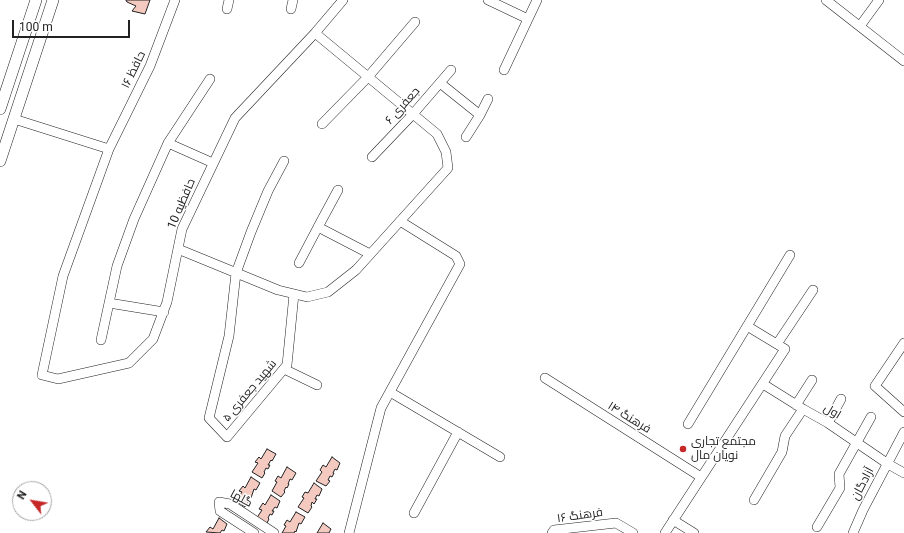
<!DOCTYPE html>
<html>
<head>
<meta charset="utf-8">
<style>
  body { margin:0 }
  #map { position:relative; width:904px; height:533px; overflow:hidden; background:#fff; font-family:Roboto,sans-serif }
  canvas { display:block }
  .north { position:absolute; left:12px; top:481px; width:40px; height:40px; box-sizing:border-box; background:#fff; border:1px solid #a7a7a7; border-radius:50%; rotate:301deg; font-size:11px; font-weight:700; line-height:16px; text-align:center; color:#222 }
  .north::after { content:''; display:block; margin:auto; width:14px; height:18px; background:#c62828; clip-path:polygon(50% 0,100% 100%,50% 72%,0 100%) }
  .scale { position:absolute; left:12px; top:20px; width:118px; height:18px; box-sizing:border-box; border:2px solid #222; border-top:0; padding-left:5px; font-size:12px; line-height:14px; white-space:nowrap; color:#222; -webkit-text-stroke:3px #fff; paint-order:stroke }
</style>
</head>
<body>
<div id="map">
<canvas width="904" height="533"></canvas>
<div class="north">N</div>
<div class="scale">100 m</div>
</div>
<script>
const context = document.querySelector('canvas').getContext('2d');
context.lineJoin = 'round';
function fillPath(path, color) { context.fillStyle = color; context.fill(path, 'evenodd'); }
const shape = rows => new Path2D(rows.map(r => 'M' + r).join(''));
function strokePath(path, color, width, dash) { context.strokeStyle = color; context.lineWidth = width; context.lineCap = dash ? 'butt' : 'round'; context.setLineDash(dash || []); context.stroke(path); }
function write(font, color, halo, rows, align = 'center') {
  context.font = font + ' Roboto,Cairo,sans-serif'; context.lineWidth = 3; context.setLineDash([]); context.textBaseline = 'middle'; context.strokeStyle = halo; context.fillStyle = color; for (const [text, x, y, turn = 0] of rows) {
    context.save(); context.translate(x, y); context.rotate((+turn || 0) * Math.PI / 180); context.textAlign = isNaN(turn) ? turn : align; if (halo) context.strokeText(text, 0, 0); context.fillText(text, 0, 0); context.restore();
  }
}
const building = shape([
  [126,0,150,0,145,14,132,11,136,6,127,2,126,0],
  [267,449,276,454,272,461,271,460,268,465,270,465,268,469,266,468,264,472,265,473,262,478,252,472,258,463,255,462,259,457,261,459,267,449],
  [332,457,340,463,337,470,335,469,333,473,334,473,332,477,330,476,328,480,330,481,326,486,316,481,322,472,320,470,323,465,326,467,332,457],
  [287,467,296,473,292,480,290,479,288,484,289,484,287,488,286,487,284,491,285,492,281,497,272,491,277,482,275,481,278,476,281,478,287,467],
  [251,477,260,483,256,490,254,489,251,498,250,496,248,500,249,501,245,507,236,501,242,492,239,491,243,486,245,488,251,477],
  [314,483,322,489,319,496,317,495,315,499,317,499,314,504,312,502,311,506,312,507,308,513,298,507,304,498,302,497,305,492,308,493,314,483],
  [271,495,280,501,277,508,275,507,272,511,274,511,272,515,270,514,268,518,269,519,266,525,256,519,262,510,259,509,263,503,265,505,271,495],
  [296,512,305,517,301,524,299,523,296,532,295,531,294,533,282,533,286,526,284,525,287,520,290,522,296,512],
  [219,518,227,524,224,531,222,530,220,533,206,532,210,527,213,529,219,518],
  [323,523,331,529,329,533,317,533,323,523]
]);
fillPath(building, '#f3c9c0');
strokePath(building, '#222', 1);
const minor = shape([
  [175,0,150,66,109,149,63,276,42,375,58,379,129,363,153,339,167,302,182,229,235,118,315,33,343,0],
  [488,0,528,19],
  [826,0,904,61],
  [227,9,229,0],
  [291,9,293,0],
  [860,26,879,0],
  [504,70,537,0],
  [440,83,480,115],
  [14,119,109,149],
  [322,124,368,77,415,22],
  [466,137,480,115,488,99],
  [168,143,213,163],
  [372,157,413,114,451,70],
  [284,161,268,191,251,232,236,273,229,336,209,418,227,437,287,365,294,294],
  [338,190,318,227,370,254],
  [178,249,278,290,307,297,328,292,356,270,448,168,446,152,437,134,315,33],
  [299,263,318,227],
  [109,303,164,312],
  [101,340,117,266,134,219,168,143,210,79],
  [904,343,875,386,904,412],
  [777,344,813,290],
  [284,369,317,385],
  [545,378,701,477],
  [763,384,803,409,828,423,888,464,904,473],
  [390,392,500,457],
  [796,405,812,380],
  [828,423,841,399],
  [688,424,790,255],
  [754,500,782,452,785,436,803,409],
  [414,513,458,432],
  [673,520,694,533],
  [817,527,840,488,839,474,871,417],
  [254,533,220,511,219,502,230,504,274,533],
  [349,533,381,408,460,264,456,256,400,221],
  [552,533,554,530,616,523,633,533],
  [665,533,785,349,747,326],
  [853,533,863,510,904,432]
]);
const major = shape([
  [0,109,36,0],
  [0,161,53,0]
]);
strokePath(minor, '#222', 10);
strokePath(major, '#222', 12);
strokePath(minor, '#fff', 9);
strokePath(major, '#fff', 11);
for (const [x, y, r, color] of [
  [683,449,4,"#c62828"]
]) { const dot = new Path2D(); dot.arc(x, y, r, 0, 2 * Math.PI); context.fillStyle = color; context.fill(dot); strokePath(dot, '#fff', 1.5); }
write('12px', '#222', '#fff', [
  ["حافظ ۱۶",134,70,-64],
  ["جعفری ۶",403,106,-48],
  ["حافظیه 10",182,204,-67],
  ["شهید جعفری ۵",250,391,-50],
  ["اول",832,412,31],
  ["فرهنگ ۱۴",629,418,32],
  ["آزادگان",863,484,-62],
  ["گلها",241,499,28],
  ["فرهنگ ۱۶",580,516,-8]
]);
write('12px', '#222', '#fff', [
  ["مجتمع تجاری",691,442],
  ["نویان مال",691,456]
], 'left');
</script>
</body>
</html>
